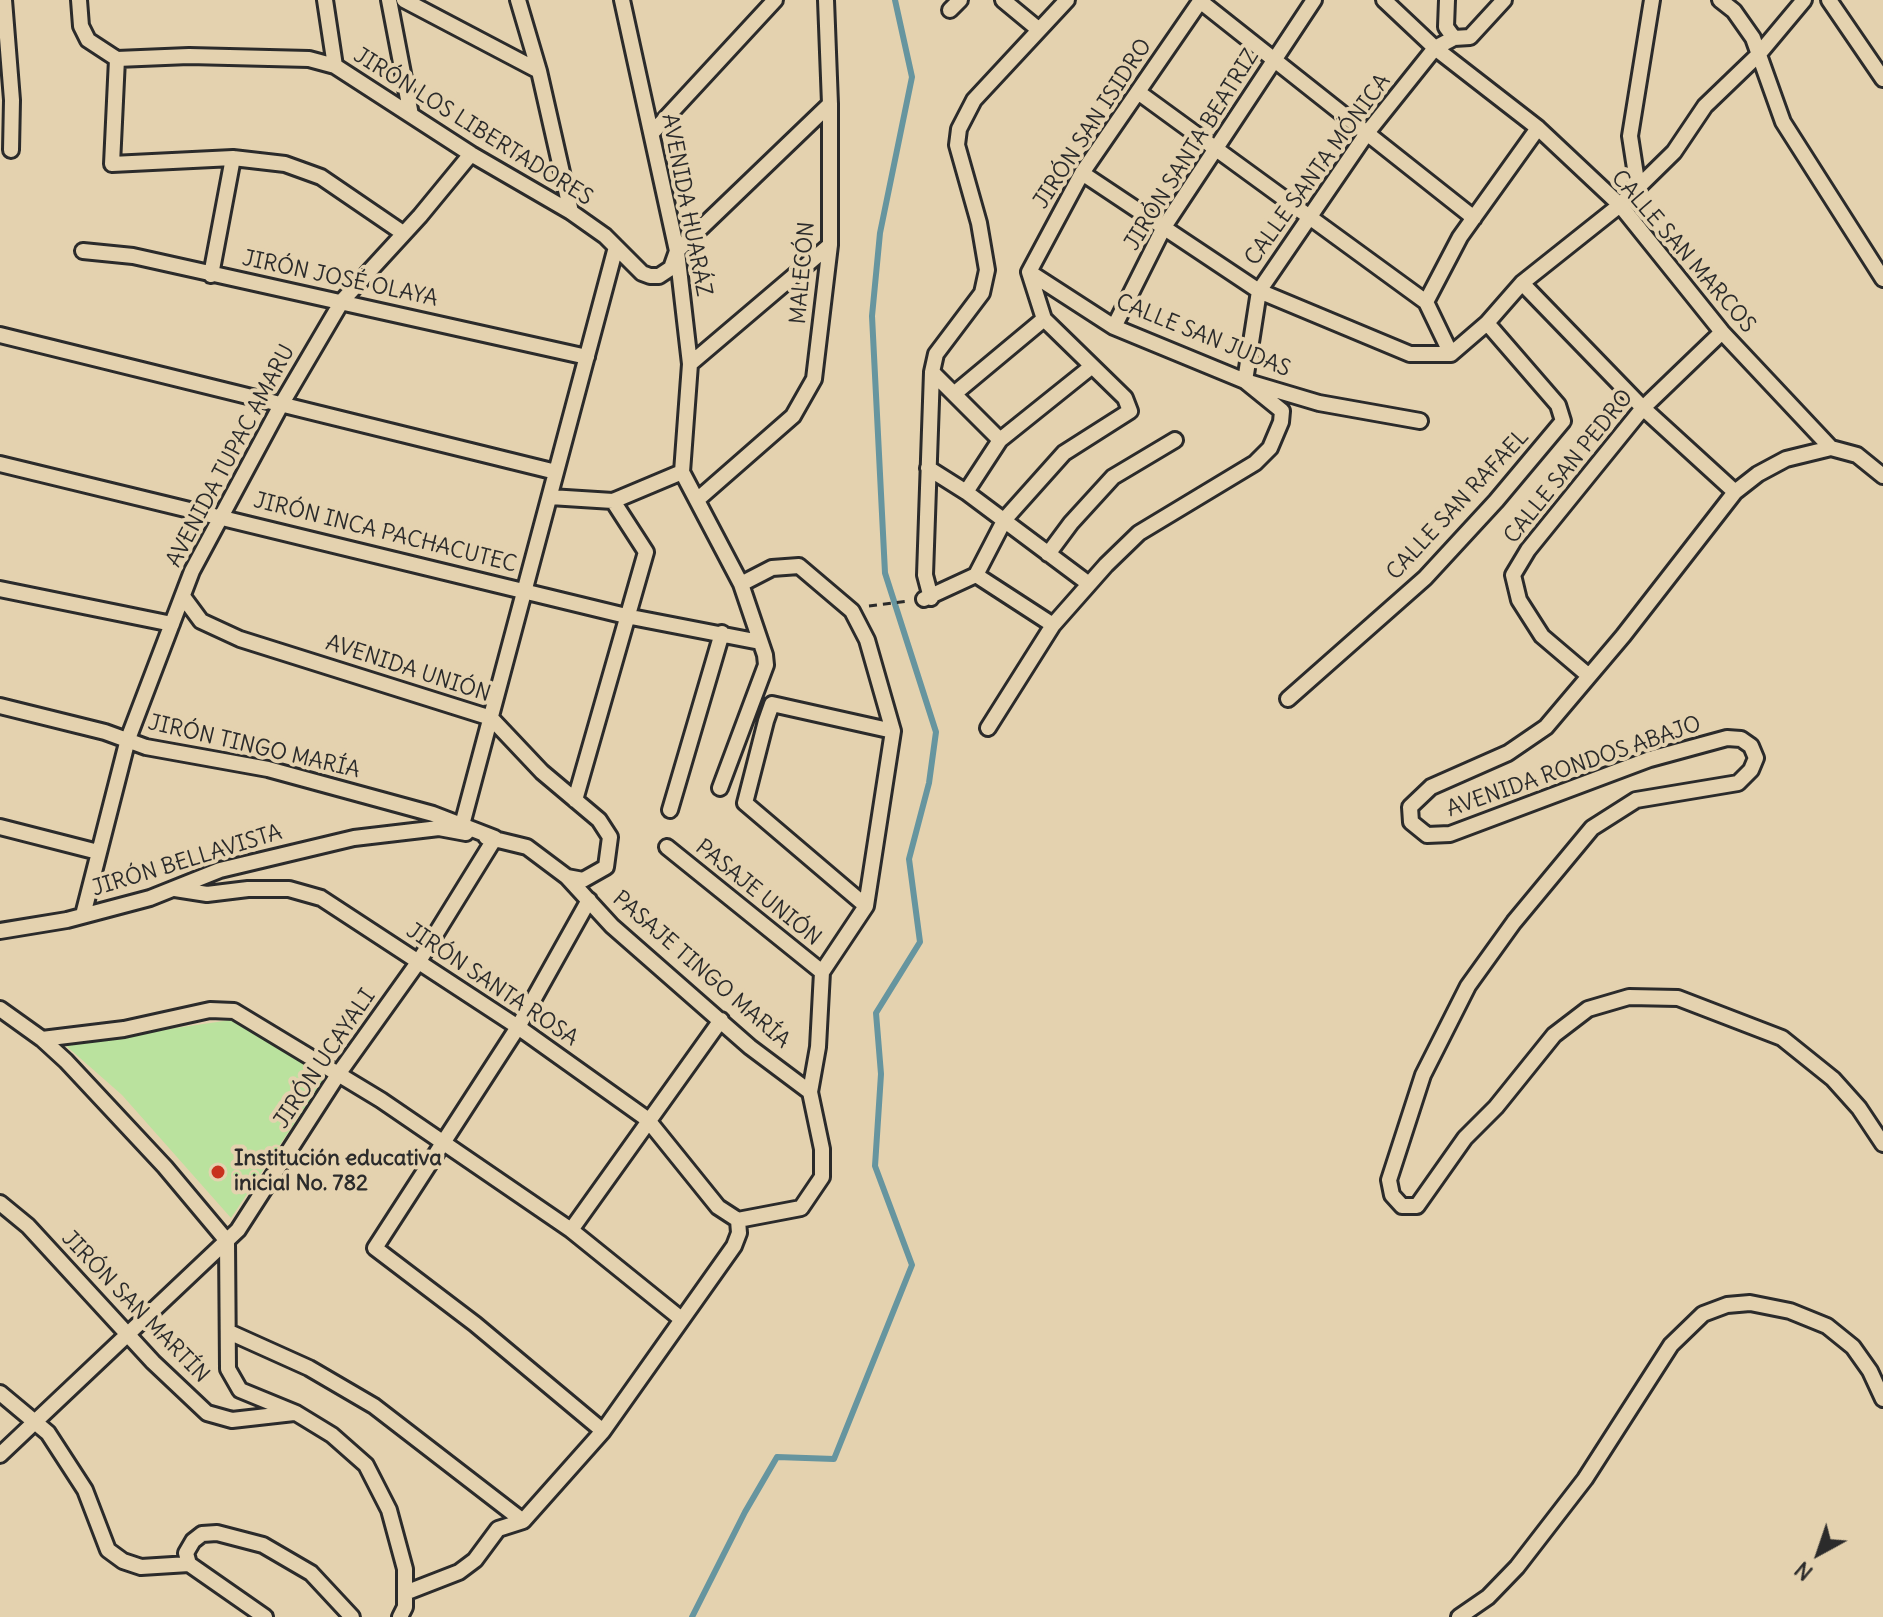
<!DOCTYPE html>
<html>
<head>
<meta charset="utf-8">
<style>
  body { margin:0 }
  #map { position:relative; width:1883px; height:1617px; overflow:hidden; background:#e4d2af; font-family:Delius,sans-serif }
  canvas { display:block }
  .north { position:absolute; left:1779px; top:1513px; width:80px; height:80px; -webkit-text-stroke:6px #e4d2af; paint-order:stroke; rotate:220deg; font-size:22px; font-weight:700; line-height:32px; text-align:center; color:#2b2b2b }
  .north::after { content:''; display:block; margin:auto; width:28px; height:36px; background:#2b2b2b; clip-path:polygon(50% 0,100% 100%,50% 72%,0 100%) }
</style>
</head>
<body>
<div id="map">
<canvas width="1883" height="1617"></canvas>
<div class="north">N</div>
</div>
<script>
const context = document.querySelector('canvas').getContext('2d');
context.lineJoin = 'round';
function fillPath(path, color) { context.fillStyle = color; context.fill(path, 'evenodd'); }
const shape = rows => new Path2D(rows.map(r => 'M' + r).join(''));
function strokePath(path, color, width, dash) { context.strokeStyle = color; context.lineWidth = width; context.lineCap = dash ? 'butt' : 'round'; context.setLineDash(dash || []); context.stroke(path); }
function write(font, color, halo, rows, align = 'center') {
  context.font = font + ' Delius,sans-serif'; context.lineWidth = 8; context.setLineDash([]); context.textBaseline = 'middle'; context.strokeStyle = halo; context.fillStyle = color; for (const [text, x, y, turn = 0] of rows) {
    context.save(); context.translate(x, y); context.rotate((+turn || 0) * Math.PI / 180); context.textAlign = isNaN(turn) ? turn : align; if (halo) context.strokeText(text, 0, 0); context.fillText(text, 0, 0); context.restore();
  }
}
fillPath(shape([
  [231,1020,328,1073,231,1218,122,1095,64,1044]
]), '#bae29e');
strokePath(shape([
  [692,1617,745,1512,777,1457,834,1459,912,1265,875,1166,881,1074,876,1013,920,942,909,859,929,783,936,732,885,573,872,316,880,233,912,77,895,0]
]), '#66959f', 6);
const minor = shape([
  [4,0,12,100,11,150],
  [79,0,81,26,88,40,117,59],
  [325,0,335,66],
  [389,0,411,115],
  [404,0,539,71],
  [518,0,539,71,571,212],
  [622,0,677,251,690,364,682,472,741,584,765,655,766,665,720,788],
  [1003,0,1038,29],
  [1384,0,1435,48,1538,128,1620,205,1722,332,1831,448],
  [1447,0,1446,27,1454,38,1470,37,1504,0],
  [1720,0,1734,11,1753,38,1783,122,1883,279],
  [1829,0,1883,79],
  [1200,1,1474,218],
  [950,10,960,0],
  [117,59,189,56,309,59,335,66,471,154,571,212,605,236,642,273,650,276,659,276,671,268,677,251,830,104],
  [117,59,112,164,233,158,285,164,321,177,403,233],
  [1138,92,1426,302,1451,354],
  [652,133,775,0],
  [1082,173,1259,291,1410,354,1451,354],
  [1638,188,1630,136,1652,0],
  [83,251,133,256,587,357],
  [1029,272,1114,327,1245,381,1319,403,1420,421],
  [211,275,233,158],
  [1522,283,1643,408,1735,492],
  [1426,302,1460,237,1538,128],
  [1114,327,1164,227,1314,0],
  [0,335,556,472],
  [1451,354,1487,323,1522,283,1620,205,1674,152,1705,106,1758,55,1804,0],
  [690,364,830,245],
  [932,372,1000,440,966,492,1089,584],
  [954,394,1044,319],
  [1000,440,1091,367],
  [0,464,626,616,760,642],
  [928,468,966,492],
  [1883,476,1857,455,1831,448,1786,459,1758,474,1735,492,1623,636,1546,727,1508,753,1431,787,1410,807,1411,822,1427,835,1450,834,1650,759,1727,738,1741,739,1751,746,1756,758,1751,770,1738,783,1636,800,1592,828,1514,922,1468,986,1423,1075,1389,1180,1392,1195,1402,1206,1417,1206,1465,1138,1496,1107,1554,1035,1588,1009,1629,997,1678,998,1782,1038,1833,1079,1859,1108,1883,1144],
  [550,497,613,501,682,472],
  [697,500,793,416,814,379,830,245,830,104,826,0],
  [1048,554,1071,523,1113,477,1175,440],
  [976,575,1053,625],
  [0,589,172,624],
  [184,598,201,621,240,639,491,718,542,772,599,820,610,837,606,867,583,880,567,877],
  [931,598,925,575,932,372,936,354,982,293,987,270,979,223,957,145,959,129,974,100,1067,0],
  [924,599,976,575,1005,519,1064,453,1130,411,1125,398,1044,319,1029,272,1082,173,1201,0],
  [1589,676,1542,636,1519,600,1513,575,1528,550,1643,408,1722,332],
  [1288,699,1425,578,1496,501,1563,421,1558,405,1487,323],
  [0,706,105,732,146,747,268,769,433,814,495,838,419,961,339,1073,238,1230,0,1455],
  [988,728,1053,625,1106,565,1139,533,1255,463,1270,448,1281,422,1282,411,1245,381,1259,291,1367,133,1435,48,1454,38],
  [575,800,646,552,613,501],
  [670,810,722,633],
  [462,825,616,247],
  [0,827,98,852],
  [486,837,527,847,567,877,612,926,750,1047,810,1092],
  [667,847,822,972],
  [175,889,207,894,248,889,289,889,321,898,518,1027,647,1119,718,1207,738,1220],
  [589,900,518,1027,375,1248,475,1324,603,1431],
  [866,906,893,731],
  [83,915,128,739,192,571,281,405,342,301,420,216,471,154],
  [0,931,67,920,150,898,220,870,354,838,439,828,466,833],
  [0,1009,42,1039,66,1061,165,1167,227,1241,228,1369,240,1390,296,1413,332,1435,366,1465,389,1510,405,1569,405,1607,400,1617],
  [42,1039,124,1029,210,1010,234,1011,381,1100,571,1230,680,1318],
  [0,1203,28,1226,153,1362,207,1413,232,1420,294,1413],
  [738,1220,801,1208,822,1177,822,1149,810,1092,818,1047,822,972,866,906,745,803,766,721,772,704,893,731,867,640,852,611,799,566,772,568,741,584],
  [571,1230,721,1020],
  [229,1332,309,1368,374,1406,523,1521,603,1431,734,1246,739,1233,738,1220],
  [0,1393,48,1433,85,1490,108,1550,123,1561,141,1567,189,1564],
  [405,1593,459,1572,475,1560,498,1529,523,1521],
  [265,1617,189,1564,186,1553,193,1541,202,1534,217,1533,263,1545,311,1573,352,1617],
  [1459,1617,1488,1597,1517,1567,1585,1479,1671,1345,1703,1314,1727,1305,1750,1303,1790,1311,1827,1326,1853,1347,1870,1371,1883,1399]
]);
strokePath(minor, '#2b2b2b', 20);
strokePath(shape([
  [869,606,909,601]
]), '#2b2b2b', 3, [8, 6]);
strokePath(minor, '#e4d2af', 14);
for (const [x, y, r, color] of [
  [218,1172,8,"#c8321e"]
]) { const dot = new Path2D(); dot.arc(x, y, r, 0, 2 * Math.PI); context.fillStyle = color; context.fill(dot); strokePath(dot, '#e4d2af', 3); }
write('22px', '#2b2b2b', '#e4d2af', [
  ["JIRÓN SAN ISIDRO",1093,124,-57],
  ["JIRÓN LOS LIBERTADORES",473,127,32],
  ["JIRÓN SANTA BEATRIZ",1192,150,-58],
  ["CALLE SANTA MÓNICA",1318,170,-54],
  ["AVENIDA HUARÁZ",686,205,79],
  ["CALLE SAN MARCOS",1683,252,49],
  ["MALECÓN",803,273,-85],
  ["JIRÓN JOSÉ OLAYA",340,279,12],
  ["CALLE SAN JUDAS",1203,336,22],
  ["AVENIDA TUPAC AMARU",231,456,-62],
  ["CALLE SAN PEDRO",1569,467,-51],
  ["CALLE SAN RAFAEL",1458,505,-47],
  ["JIRÓN INCA PACHACUTEC",385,533,14],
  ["AVENIDA UNIÓN",408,669,18],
  ["JIRÓN TINGO MARÍA",254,747,13],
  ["AVENIDA RONDOS ABAJO",1574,767,-19],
  ["JIRÓN BELLAVISTA",187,861,-17],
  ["PASAJE UNIÓN",758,893,39],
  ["PASAJE TINGO MARÍA",701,970,41],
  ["JIRÓN SANTA ROSA",492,985,34],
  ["JIRÓN UCAYALI",325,1059,-56],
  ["JIRÓN SAN MARTÍN",135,1307,46]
]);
write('bold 22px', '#2b2b2b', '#e4d2af', [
  ["Institución educativa",234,1159],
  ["inicial No. 782",234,1184]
], 'left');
</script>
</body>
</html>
